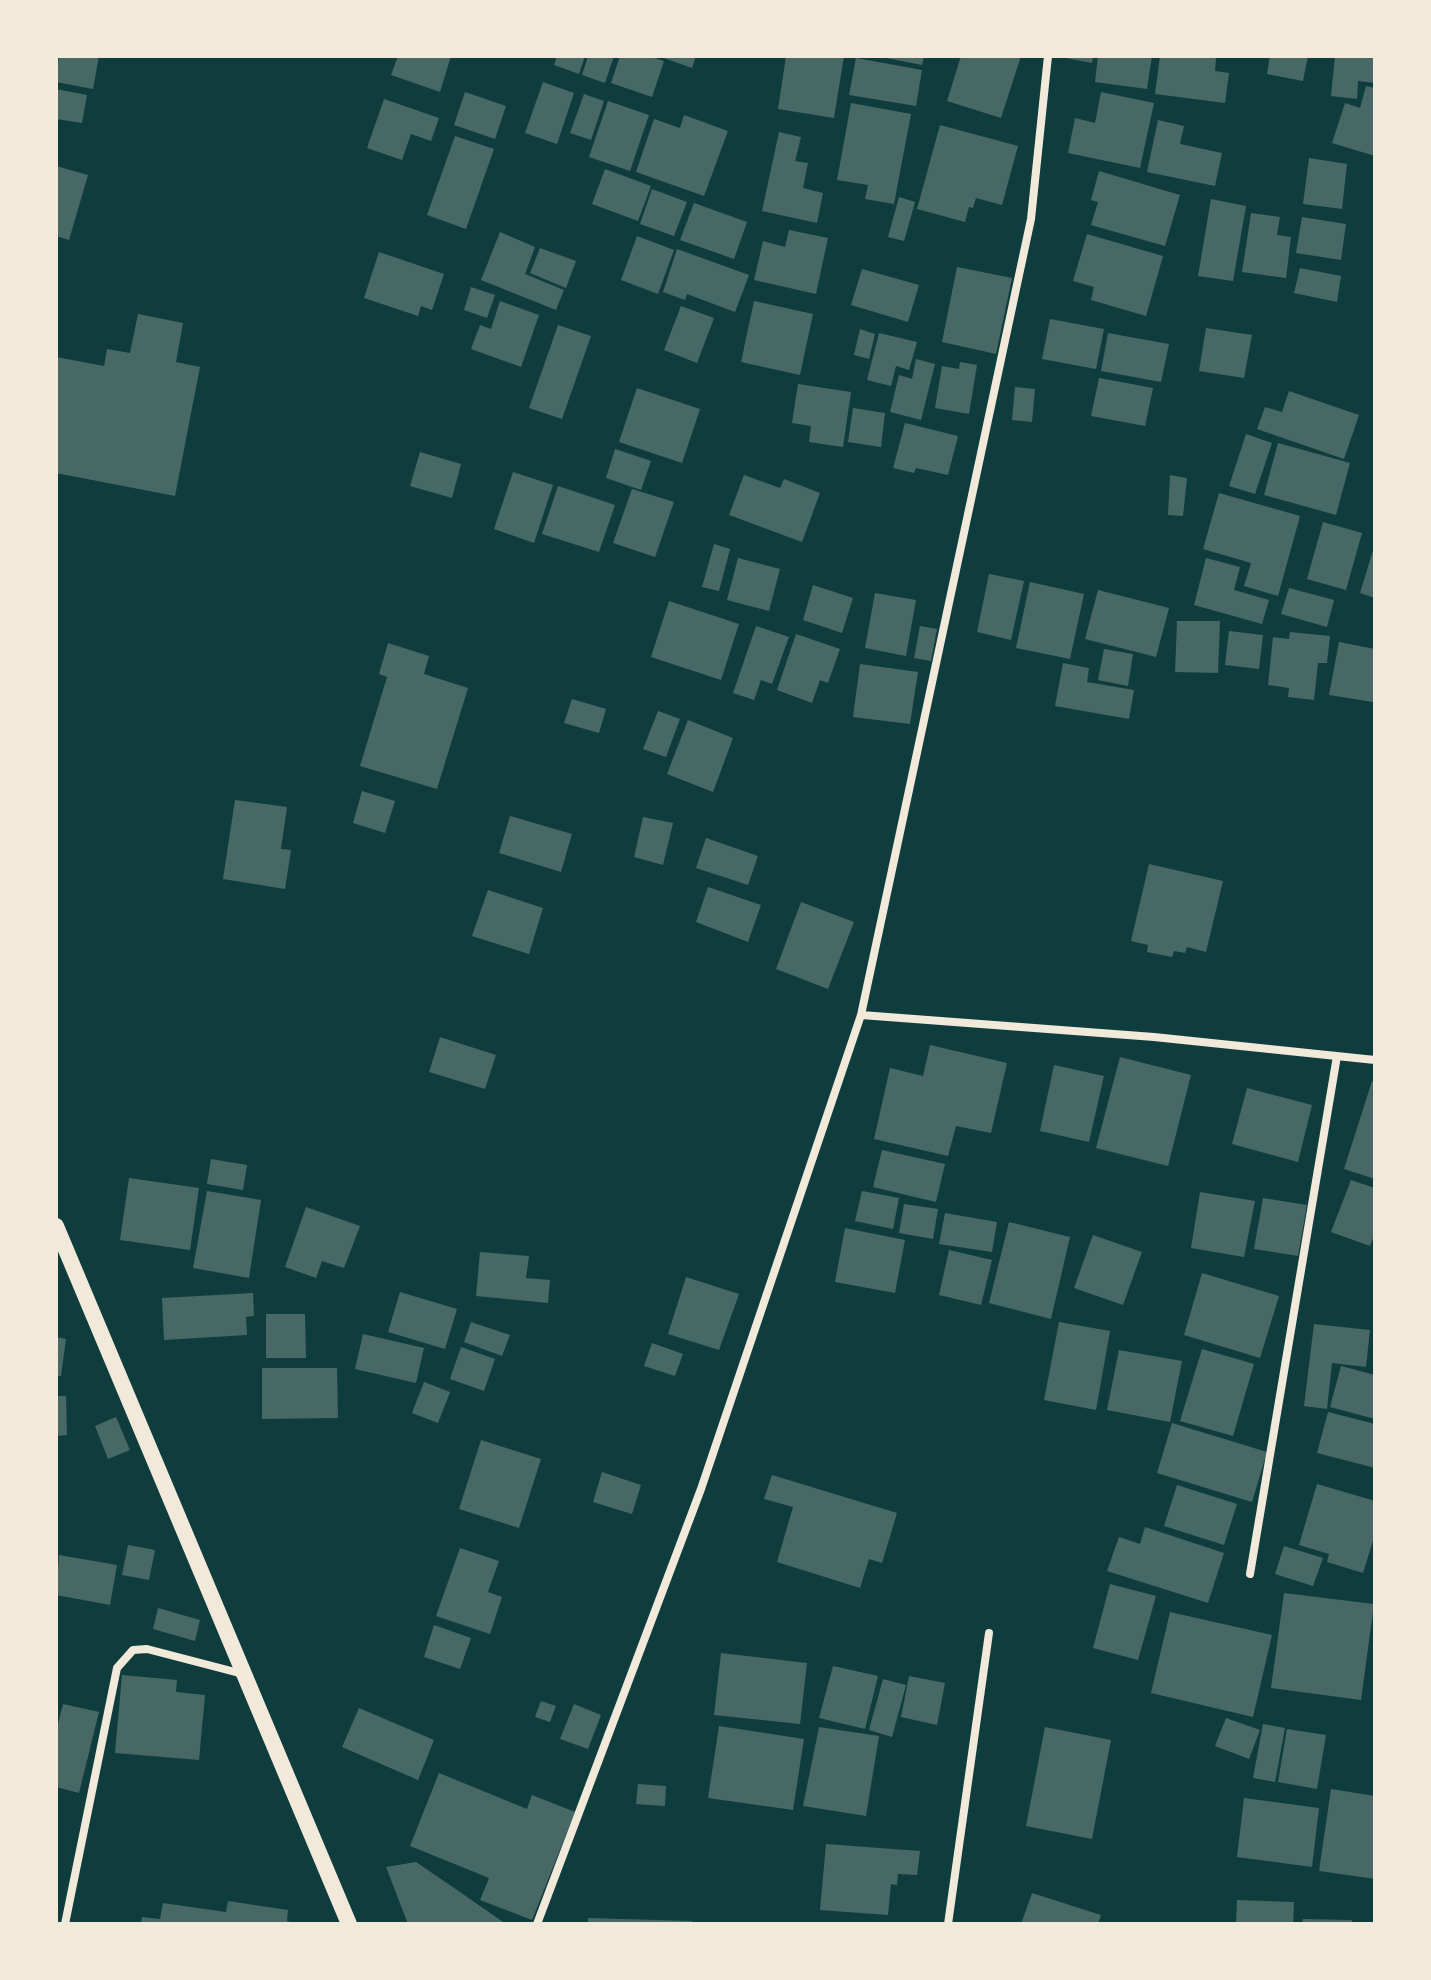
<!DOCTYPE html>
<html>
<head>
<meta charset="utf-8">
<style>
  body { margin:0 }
  #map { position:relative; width:1431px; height:1980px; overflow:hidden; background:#0f3d3e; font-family:Georgia,serif }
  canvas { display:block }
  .frame { position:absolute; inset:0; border:58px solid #f1e9da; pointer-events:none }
</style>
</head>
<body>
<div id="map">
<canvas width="1431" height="1980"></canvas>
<div class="frame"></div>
</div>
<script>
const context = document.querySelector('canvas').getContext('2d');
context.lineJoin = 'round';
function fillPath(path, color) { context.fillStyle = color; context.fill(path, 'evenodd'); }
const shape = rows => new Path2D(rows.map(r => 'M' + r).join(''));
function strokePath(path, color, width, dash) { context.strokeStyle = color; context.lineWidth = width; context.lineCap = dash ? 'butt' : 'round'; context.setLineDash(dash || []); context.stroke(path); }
fillPath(shape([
  [59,56,99,56,93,89,56,82],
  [398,56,451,56,440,92,391,75],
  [557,56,585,56,579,74,554,65],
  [588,56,614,56,605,83,582,75],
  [620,56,649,56,664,61,652,97,611,83],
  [658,56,696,56,692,68],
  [786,56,844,56,834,118,778,109],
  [876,56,924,56,922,65],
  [961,56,1021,56,1001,118,947,101],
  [1056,56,1093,56,1092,63],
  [1098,56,1152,56,1147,89,1095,82],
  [1160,56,1216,58,1215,71,1229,73,1225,103,1155,94],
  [1270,56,1308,56,1303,81,1267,74],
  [1335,56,1375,56,1375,83,1358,81,1357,99,1331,96],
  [856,58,922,70,916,106,849,95],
  [543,82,574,93,557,144,525,133],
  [1366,86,1375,88,1375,156,1332,143,1345,103,1360,108],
  [56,89,87,95,82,123,56,119],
  [465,92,506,106,495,139,454,125],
  [1101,92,1154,103,1140,168,1068,153,1075,118,1095,123],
  [584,94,604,101,591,140,570,133],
  [384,99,439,118,431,141,411,134,402,160,367,148],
  [608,101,649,115,630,171,589,157],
  [851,103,911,114,894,204,865,199,868,185,837,180],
  [684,115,728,131,704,196,636,172,654,119,680,128],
  [1158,120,1184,126,1180,144,1222,153,1215,186,1147,172],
  [940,125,1018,146,1002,205,976,198,973,208,969,207,965,222,917,209],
  [779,132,801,137,795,161,808,163,803,188,823,193,817,223,762,211],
  [455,136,494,149,466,229,427,215],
  [1309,158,1347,164,1342,209,1303,204],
  [56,166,88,175,69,240,56,236],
  [605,169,651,186,638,221,592,204],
  [1099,171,1180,195,1165,246,1091,225,1098,202,1091,200],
  [652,189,687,202,674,236,640,224],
  [899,197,915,202,904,241,888,237],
  [1211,199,1246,206,1233,281,1198,276],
  [694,203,747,222,734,259,680,240],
  [1251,213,1280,217,1277,235,1291,237,1286,278,1242,272],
  [1302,217,1346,224,1341,260,1296,253],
  [789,230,828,238,816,294,754,280,763,241,785,247],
  [500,232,535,247,525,274,564,290,556,310,481,280],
  [1087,234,1163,256,1146,316,1091,300,1094,287,1073,281],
  [637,236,674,250,658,294,621,280],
  [540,248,576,261,566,288,530,273],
  [677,249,749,275,735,312,687,294,685,300,663,292],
  [379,252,444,274,432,310,421,306,418,316,364,298],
  [957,267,1012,278,996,354,942,342],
  [1300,268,1341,276,1337,302,1294,293],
  [862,269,919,285,908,322,851,305],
  [471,287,495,295,487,318,464,310],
  [500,301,539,315,521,367,471,349,480,325,491,329],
  [754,301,813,314,800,375,741,362],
  [681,306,714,318,697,363,664,350],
  [138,314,183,323,176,362,200,367,175,496,56,473,56,357,104,366,107,349,130,353],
  [1050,319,1104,329,1096,369,1042,359],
  [558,325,591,336,562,419,529,408],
  [1206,328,1252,335,1244,378,1199,371],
  [860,329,875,334,869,359,854,355],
  [879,333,917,342,909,370,896,366,891,386,867,380],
  [1108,333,1169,344,1161,382,1101,371],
  [916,359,935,364,921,420,890,412,899,375,912,379],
  [960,362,977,365,969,414,935,408,942,366,959,369],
  [1099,378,1153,388,1145,426,1091,416],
  [798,384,851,392,843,447,809,442,811,426,792,423],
  [1015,387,1035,389,1032,422,1012,420],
  [637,388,700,409,682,463,619,442],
  [1289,391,1359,415,1344,459,1257,429,1265,407,1282,412],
  [853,408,885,413,881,447,848,442],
  [905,423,958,436,948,475,916,468,914,473,893,468],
  [1246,434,1272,443,1255,494,1229,486],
  [1278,443,1350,463,1336,515,1264,495],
  [615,449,651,461,641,490,606,478],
  [420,452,461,464,452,498,410,486],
  [513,472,553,485,534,543,494,529],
  [744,475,780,488,784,479,820,493,802,542,729,515],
  [1170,475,1187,478,1183,516,1168,515],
  [558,486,615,505,599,552,542,534],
  [632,489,674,502,655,557,613,543],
  [1219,493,1300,516,1278,596,1244,586,1251,563,1203,549],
  [1323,522,1362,533,1346,590,1307,579],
  [714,544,730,549,719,591,702,587],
  [1374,547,1375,547,1375,598,1360,593],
  [738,558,780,569,769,611,727,600],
  [1206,558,1240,567,1234,590,1269,600,1262,624,1194,605],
  [989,574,1024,581,1011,640,977,632],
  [1030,582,1084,594,1070,659,1016,648],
  [813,585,853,598,842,633,803,620],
  [1289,588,1334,600,1327,627,1281,614],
  [1098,590,1169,608,1156,657,1085,639],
  [875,593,916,600,906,656,865,648],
  [669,601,739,624,721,680,651,657],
  [1177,621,1220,621,1218,673,1175,672],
  [756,626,789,637,772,684,761,680,754,700,733,693],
  [920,626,937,629,931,661,914,658],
  [1229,631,1263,635,1259,669,1225,665],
  [1290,632,1330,636,1327,663,1318,663,1314,700,1288,697,1289,688,1268,685,1273,637,1289,639],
  [796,634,840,649,828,683,820,680,812,703,777,690],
  [1339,642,1375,649,1373,702,1329,695],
  [388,643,429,656,424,674,468,688,437,789,360,766,387,677,379,674],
  [1104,649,1133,654,1128,686,1098,680],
  [1063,663,1089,668,1087,682,1134,690,1129,719,1055,706],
  [860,664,918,672,910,724,853,717],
  [572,699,606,709,599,733,564,723],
  [658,711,680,719,666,757,643,749],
  [688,720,733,738,713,792,667,774],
  [362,791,395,801,385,833,353,823],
  [235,800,287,807,281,849,291,850,285,889,223,879],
  [510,816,572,834,561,872,499,853],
  [643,817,673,823,663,865,634,857],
  [706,838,758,856,748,885,696,868],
  [1149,864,1223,881,1206,952,1187,947,1185,953,1174,951,1172,957,1147,952,1148,945,1131,941],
  [708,887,761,905,748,942,696,922],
  [488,890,543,908,529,954,472,936],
  [801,902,854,922,828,989,776,969],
  [440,1037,496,1055,485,1089,429,1072],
  [930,1045,1007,1063,991,1133,956,1126,948,1156,874,1139,890,1068,923,1076],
  [1120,1057,1191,1075,1168,1166,1096,1148],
  [1054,1065,1104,1076,1089,1142,1040,1131],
  [1372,1081,1375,1082,1375,1179,1344,1169],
  [1247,1088,1312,1105,1298,1162,1232,1144],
  [882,1150,945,1164,936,1202,873,1187],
  [211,1159,247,1165,243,1190,207,1184],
  [129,1178,199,1188,190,1250,120,1240],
  [1351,1180,1375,1188,1375,1233,1370,1246,1331,1232],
  [207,1191,261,1200,249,1278,193,1268],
  [862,1191,899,1198,893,1229,855,1221],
  [1200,1192,1255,1201,1244,1257,1191,1248],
  [1263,1198,1307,1205,1298,1256,1254,1249],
  [904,1204,938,1209,933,1239,899,1233],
  [306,1207,360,1226,344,1268,322,1261,316,1278,285,1267],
  [945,1213,997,1222,992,1252,939,1244],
  [1009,1222,1070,1237,1051,1319,989,1303],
  [845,1228,905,1240,895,1293,835,1282],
  [1093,1235,1142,1252,1123,1305,1074,1288],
  [949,1250,992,1260,981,1305,939,1295],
  [480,1252,529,1256,526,1278,550,1280,548,1303,476,1296],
  [1202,1273,1279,1296,1260,1358,1184,1335],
  [686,1277,739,1294,719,1350,668,1334],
  [400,1292,457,1309,445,1349,388,1332],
  [253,1293,254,1316,246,1317,247,1335,164,1340,162,1298],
  [266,1314,305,1314,306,1358,266,1358],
  [471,1322,510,1335,502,1356,464,1342],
  [1059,1322,1110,1331,1096,1410,1044,1400],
  [1314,1324,1370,1330,1366,1367,1332,1363,1327,1409,1304,1406],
  [363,1334,424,1348,416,1383,355,1369],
  [56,1337,66,1339,61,1376,56,1376],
  [652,1343,683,1354,675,1376,644,1366],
  [461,1347,495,1359,484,1391,450,1379],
  [1202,1349,1254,1364,1233,1436,1180,1421],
  [1119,1350,1182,1361,1170,1422,1107,1410],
  [1341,1366,1375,1375,1375,1419,1330,1407],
  [262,1368,337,1368,338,1418,262,1419],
  [424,1382,450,1392,438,1423,412,1413],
  [56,1396,66,1396,67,1435,56,1436],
  [1328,1412,1375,1424,1375,1468,1317,1453],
  [116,1417,130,1450,108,1459,95,1426],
  [1172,1423,1267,1452,1252,1502,1157,1473],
  [481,1440,541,1459,519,1528,459,1509],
  [602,1472,641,1485,632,1514,593,1502],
  [772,1475,897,1513,882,1563,869,1559,860,1588,777,1562,793,1507,764,1499],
  [1317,1484,1375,1501,1375,1534,1363,1573,1327,1562,1329,1554,1299,1545],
  [1177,1485,1237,1504,1224,1545,1164,1526],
  [1145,1527,1224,1553,1208,1603,1107,1571,1119,1537,1140,1544],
  [128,1545,155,1550,149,1580,122,1575],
  [1284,1546,1323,1558,1313,1586,1275,1574],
  [460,1548,499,1561,488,1592,502,1597,490,1634,436,1616],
  [59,1555,117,1565,110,1605,56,1595],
  [1110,1584,1156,1596,1138,1660,1093,1648],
  [1284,1593,1374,1604,1361,1700,1271,1688],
  [158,1608,200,1620,195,1641,153,1629],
  [1170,1612,1272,1635,1253,1717,1151,1693],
  [434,1625,471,1638,460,1669,424,1657],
  [721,1653,807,1663,800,1724,714,1715],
  [833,1666,878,1676,865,1729,819,1718],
  [122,1675,177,1680,176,1692,205,1695,199,1760,115,1753],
  [909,1676,945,1683,937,1725,901,1717],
  [883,1679,906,1685,892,1737,869,1730],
  [541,1701,556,1706,550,1722,535,1717],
  [63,1704,99,1712,79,1793,56,1787,56,1732],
  [574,1704,601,1715,588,1749,560,1739],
  [359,1708,434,1740,418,1780,342,1747],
  [1226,1718,1260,1730,1249,1759,1215,1746],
  [1263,1724,1285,1728,1275,1782,1253,1778],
  [719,1726,804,1739,793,1810,708,1798],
  [819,1727,879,1736,866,1816,803,1806],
  [1045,1727,1111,1740,1092,1839,1026,1826],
  [1287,1729,1326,1735,1317,1789,1278,1782],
  [439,1773,527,1809,532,1795,575,1812,532,1920,480,1900,489,1878,410,1846],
  [638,1784,666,1786,665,1806,636,1804],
  [1331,1789,1375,1796,1375,1879,1319,1871],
  [1244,1798,1319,1808,1312,1867,1237,1857],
  [826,1844,920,1851,917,1875,898,1874,897,1885,891,1884,888,1915,820,1910],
  [416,1862,457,1890,506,1924,408,1924,386,1867],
  [1032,1893,1101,1915,1098,1924,1021,1924],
  [1237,1900,1294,1902,1293,1924,1236,1924],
  [228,1901,288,1910,287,1921,297,1924,141,1924,142,1917,160,1919,163,1903,226,1912],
  [588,1918,692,1921,692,1924,588,1924],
  [1303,1919,1352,1920,1352,1924,1302,1924]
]), '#486865');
strokePath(shape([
  [861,1015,1154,1037,1375,1060],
  [1250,1574,1337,1056],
  [65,1924,117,1668,133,1650,147,1649,243,1674],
  [537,1924,701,1489,861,1015,1031,219,1048,56],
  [948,1924,989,1633]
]), '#f1e9da', 8);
strokePath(shape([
  [56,1226,349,1924]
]), '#f1e9da', 16);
</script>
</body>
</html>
